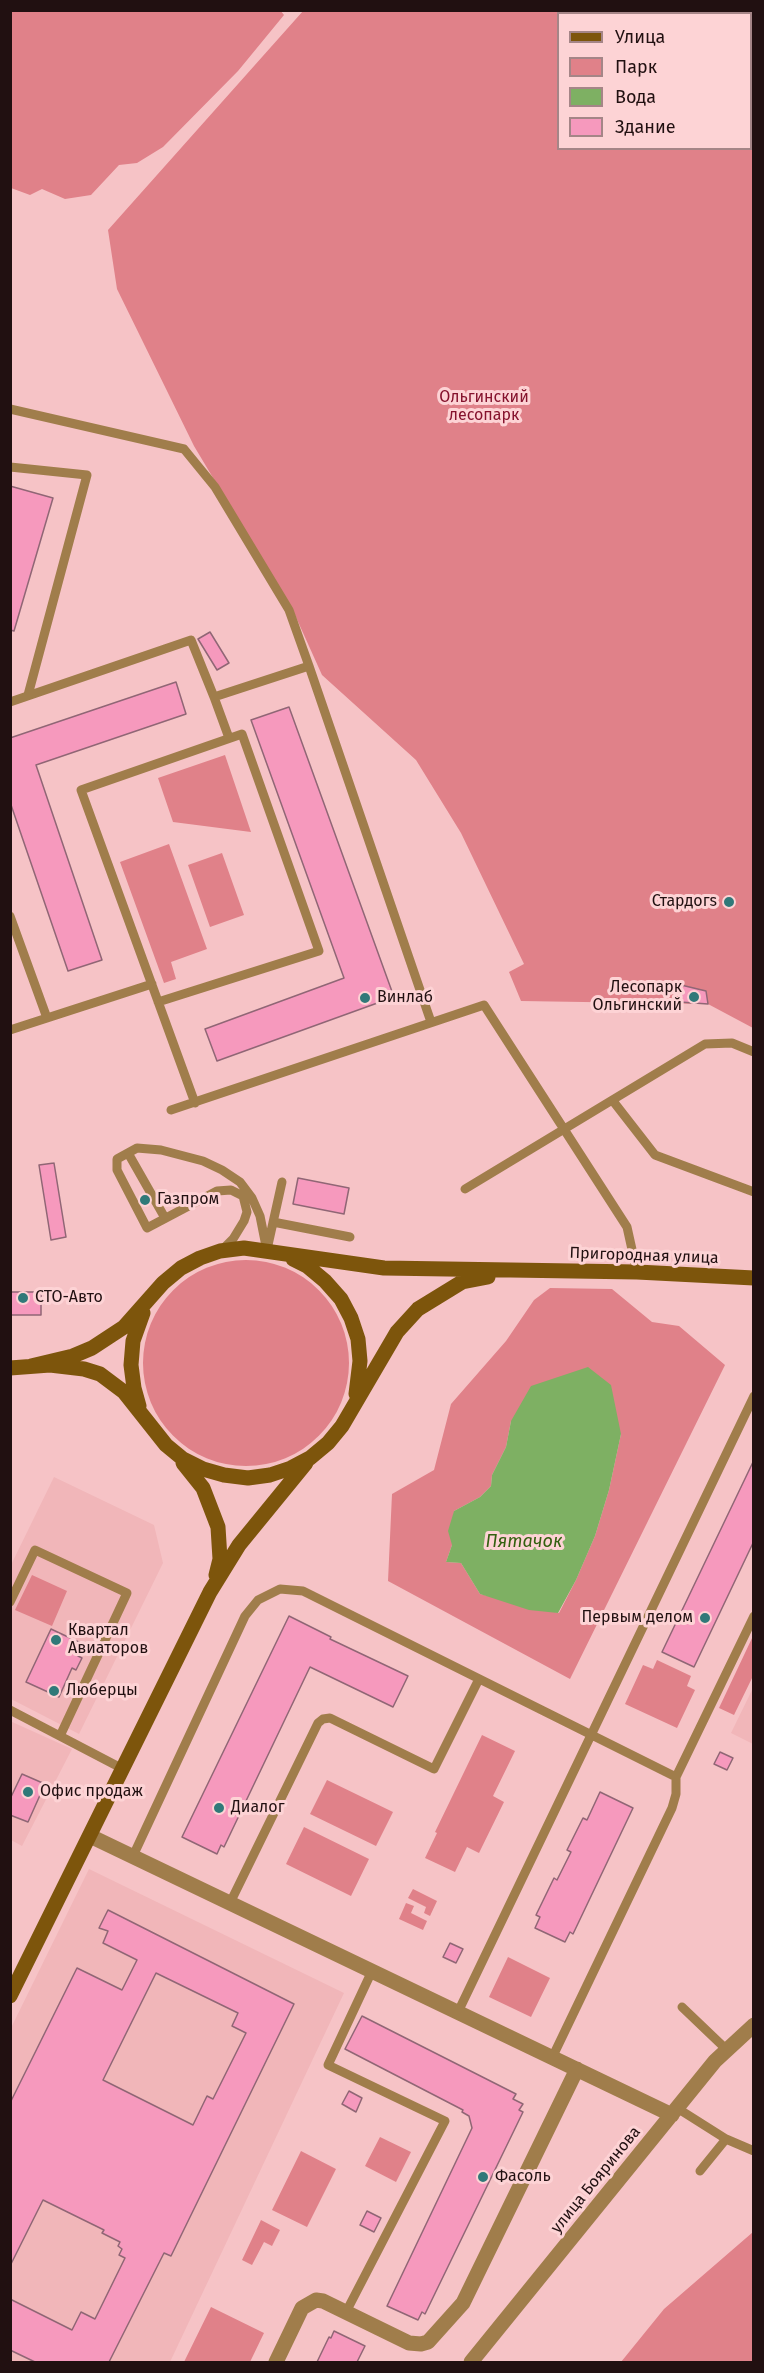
<!DOCTYPE html>
<html>
<head>
<meta charset="utf-8">
<style>
  body { margin:0 }
  #map { position:relative; width:764px; height:2373px; overflow:hidden; background:#f6c3c6; font-family:"Fira Sans",sans-serif }
  canvas { display:block }
  .frame { position:absolute; inset:0; border:12px solid #211011; pointer-events:none }
  .legend { position:absolute; left:557px; top:12px; width:195px; height:138px; box-sizing:border-box; background:#fdd3d5; border:2px solid #a58587; margin:0; padding:8px 10px; list-style:none; font-size:18px; color:#211011 }
  .legend li { display:flex; align-items:center; gap:12px; height:30px }
  .legend b { width:30px; border:2px solid #a58587 }
</style>
</head>
<body>
<div id="map">
<canvas width="764" height="2373"></canvas>
<div class="frame"></div>
<ul class="legend">
<li><b style="height:8px;background:#7d550c"></b>Улица</li>
<li><b style="height:16px;background:#e08189"></b>Парк</li>
<li><b style="height:16px;background:#7eb063"></b>Вода</li>
<li><b style="height:16px;background:#f699bd"></b>Здание</li>
</ul>
</div>
<script>
const context = document.querySelector('canvas').getContext('2d');
context.lineJoin = 'round';
function fillPath(path, color) { context.fillStyle = color; context.fill(path, 'evenodd'); }
const shape = rows => new Path2D(rows.map(r => 'M' + r).join(''));
function strokePath(path, color, width, dash) { context.strokeStyle = color; context.lineWidth = width; context.lineCap = dash ? 'butt' : 'round'; context.setLineDash(dash || []); context.stroke(path); }
function write(font, color, halo, rows, align = 'center') {
  context.font = font + ' "Fira Sans",sans-serif'; context.lineWidth = 6; context.setLineDash([]); context.textBaseline = 'middle'; context.strokeStyle = halo; context.fillStyle = color; for (const [text, x, y, turn = 0] of rows) {
    context.save(); context.translate(x, y); context.rotate((+turn || 0) * Math.PI / 180); context.textAlign = isNaN(turn) ? turn : align; if (halo) context.strokeText(text, 0, 0); context.fillText(text, 0, 0); context.restore();
  }
}
fillPath(shape([
  [54,1477,154,1525,163,1563,79,1734,11,1699,10,1567],
  [753,1688,753,1744,731,1733],
  [10,1721,72,1749,22,1846,11,1840],
  [89,1869,344,1993,170,2362,11,2362,10,2030]
]), '#f1b6b9');
fillPath(shape([
  [280,10,284,15,238,71,163,147,137,163,119,165,91,195,65,199,42,189,30,195,11,188,11,11],
  [303,11,753,11,753,1028,708,1004,521,1001,509,972,524,964,461,833,416,760,322,675,295,615,194,446,117,289,108,230],
  [558,14,750,14,750,148,558,148],
  [225,755,251,832,173,822,158,778],
  [169,844,207,949,171,962,176,979,164,983,120,862],
  [222,853,244,915,210,927,188,865],
  '143 1363a103 103 0 1 1 206 0a103 103 0 1 1-206 0Z',
  [550,1288,612,1289,652,1322,679,1326,725,1365,570,1679,388,1581,392,1494,434,1470,451,1404,506,1341,534,1300],
  [511,1421,621,1434,609,1490,595,1536,576,1580,559,1613,480,1594,461,1563,446,1562,452,1545,454,1511,480,1497,491,1486,492,1475,506,1447],
  [32,1575,67,1591,52,1626,15,1610],
  [753,1636,753,1676,734,1715,719,1708],
  [657,1660,691,1676,687,1686,695,1690,677,1728,625,1704,643,1665,653,1669],
  [482,1735,515,1751,493,1796,504,1802,479,1853,467,1847,455,1872,425,1858,437,1833,435,1832],
  [327,1780,393,1812,376,1846,310,1814],
  [304,1827,369,1859,351,1896,286,1864],
  [413,1889,437,1901,430,1916,424,1913,426,1907,408,1898],
  [406,1903,414,1906,411,1913,427,1921,423,1930,399,1919],
  [508,1957,550,1978,531,2017,489,1997],
  [380,2137,411,2152,396,2182,365,2166],
  [301,2151,336,2169,307,2227,272,2210],
  [261,2220,280,2230,272,2246,264,2242,252,2265,242,2260],
  [753,2232,753,2362,621,2362,664,2309],
  [211,2307,264,2333,250,2362,184,2362]
]), '#e08189');
fillPath(shape([
  [588,1367,611,1385,621,1434,609,1490,595,1536,576,1580,558,1613,529,1610,480,1594,461,1563,446,1562,452,1545,448,1531,454,1511,480,1497,491,1486,492,1475,506,1447,511,1421,531,1386]
]), '#7eb063');
const building = shape([
  [10,486,53,498,14,631,10,630,10,486],
  [210,632,229,663,217,670,198,639,210,632],
  [176,682,186,714,36,765,102,960,68,971,10,802,10,738,176,682],
  [289,707,394,997,217,1061,205,1029,344,978,251,720,289,707],
  [681,985,706,991,708,1004,680,1002,681,985],
  [54,1163,66,1237,51,1240,39,1165,54,1163],
  [298,1178,349,1188,344,1214,293,1204,298,1178],
  [10,1292,41,1292,41,1315,10,1315,10,1292],
  [753,1462,753,1543,694,1667,662,1652,753,1462],
  [289,1616,331,1637,330,1639,408,1676,393,1707,310,1667,224,1847,221,1845,217,1854,182,1837,289,1616],
  [51,1629,83,1644,78,1656,82,1658,76,1670,72,1668,59,1697,26,1682,51,1629],
  [720,1752,733,1758,727,1770,714,1764,720,1752],
  [22,1774,45,1784,28,1822,10,1815,10,1799,22,1774],
  [600,1792,633,1808,573,1934,570,1932,565,1942,535,1928,540,1917,536,1915,554,1878,557,1880,571,1852,567,1850,583,1818,587,1820,600,1792],
  [108,1910,294,2004,171,2256,164,2253,109,2362,35,2362,10,2350,10,2299,72,2330,81,2312,95,2319,125,2258,119,2255,122,2249,118,2246,120,2242,102,2233,104,2230,43,2200,10,2266,10,2103,77,1968,122,1990,137,1960,103,1943,108,1931,99,1928,108,1910],
  [156,1973,238,2013,232,2026,246,2033,213,2099,207,2096,193,2125,103,2080,156,1973],
  [450,1943,463,1949,456,1963,443,1957,450,1943],
  [362,2016,516,2094,513,2099,523,2104,519,2110,523,2112,425,2314,422,2312,418,2320,387,2306,472,2128,469,2116,462,2112,463,2110,345,2049,362,2016],
  [349,2091,362,2098,356,2112,342,2104,349,2091],
  [367,2211,381,2218,374,2232,360,2225,367,2211],
  [334,2331,365,2346,357,2362,317,2362,329,2337,331,2338,334,2331]
]);
fillPath(building, '#f699bd');
strokePath(building, '#906675', 1.5);
strokePath(shape([
  [10,409,184,449,215,487,289,610,309,666],
  [10,467,87,475,28,695],
  [214,697,229,738],
  [10,702,191,640,214,697,309,666,431,1022],
  [10,916,47,1018],
  [158,1002,319,951,242,734,81,790,195,1103],
  [10,1030,152,984],
  [613,1101,655,1155,754,1192],
  [171,1110,484,1005,627,1227,637,1272],
  [128,1153,165,1218],
  [465,1189,705,1044,732,1043,754,1052],
  [273,1222,350,1237],
  [268,1245,282,1182],
  [221,1251,233,1239,244,1221,247,1212,243,1196,231,1190,217,1191,147,1228,117,1170,117,1159,137,1148,161,1150,203,1161,222,1170,240,1182,252,1198,260,1216,267,1251],
  [10,1602,35,1550,127,1593,60,1736],
  [10,1710,123,1769],
  [133,1856,245,1616,258,1600,280,1589,303,1591,676,1777],
  [230,1903,318,1723,323,1719,330,1718,434,1769,479,1679],
  [682,2007,727,2050],
  [458,2012,754,1396],
  [552,2058,672,1808,676,1794,676,1777,754,1616],
  [677,2108,726,2139,700,2171],
  [726,2139,754,2151],
  [346,2312,445,2121,328,2065,372,1971]
]), '#a07d4b', 9);
strokePath(shape([
  [90,1836,672,2115],
  [276,2362,302,2308,316,2300,323,2301,409,2343,421,2344,428,2342,463,2303,577,2069],
  [471,2362,715,2061,754,2025]
]), '#a07d4b', 15);
strokePath(shape([
  [293,1259,307,1266,325,1281,341,1299,351,1318,358,1339,360,1361,356,1394],
  [31,1366,73,1356,92,1348,124,1327,163,1283,181,1268,200,1258,220,1251,244,1248,384,1268,637,1272,754,1278],
  [10,1368,50,1365,84,1369,100,1374,124,1392,166,1445,183,1459,203,1469,224,1475,248,1478,270,1475,291,1468,310,1458,328,1443,342,1426,397,1332,418,1309,462,1282,488,1277],
  [139,1406,134,1388,131,1365,133,1341,143,1313],
  [183,1463,203,1488,218,1527,220,1559,216,1575],
  [10,1996,210,1592,239,1545,306,1463]
]), '#7d550c', 15);
for (const [x, y, r, color] of [
  [729,902,6,"#307979"],
  [694,997,6,"#307979"],
  [365,998,6,"#307979"],
  [145,1200,6,"#307979"],
  [23,1298,6,"#307979"],
  [705,1618,6,"#307979"],
  [56,1640,6,"#307979"],
  [54,1691,6,"#307979"],
  [28,1792,6,"#307979"],
  [219,1808,6,"#307979"],
  [483,2177,6,"#307979"]
]) { const dot = new Path2D(); dot.arc(x, y, r, 0, 2 * Math.PI); context.fillStyle = color; context.fill(dot); strokePath(dot, '#fdd3d5', 2); }
write('16px', '#85122d', '#fdd3d5', [
  ["Ольгинский",484,398],
  ["лесопарк",484,416]
]);
write('16px', '#211011', '#fdd3d5', [
  ["Стардогs",717,902,"right"],
  ["Лесопарк",682,988,"right"],
  ["Ольгинский",682,1006,"right"],
  ["Винлаб",377,998],
  ["Газпром",157,1200],
  ["СТО-Авто",35,1298],
  ["Первым делом",693,1618,"right"],
  ["Квартал",68,1631],
  ["Авиаторов",68,1649],
  ["Люберцы",66,1691],
  ["Офис продаж",40,1792],
  ["Диалог",231,1808],
  ["Фасоль",495,2177]
], 'left');
write('16px', '#211011', '#fdd3d5', [
  ["Пригородная улица",644,1256,2],
  ["улица Бояринова",596,2180,-51]
]);
write('italic 18px', '#336010', '#fdd3d5', [
  ["Пятачок",524,1542]
]);
</script>
</body>
</html>
